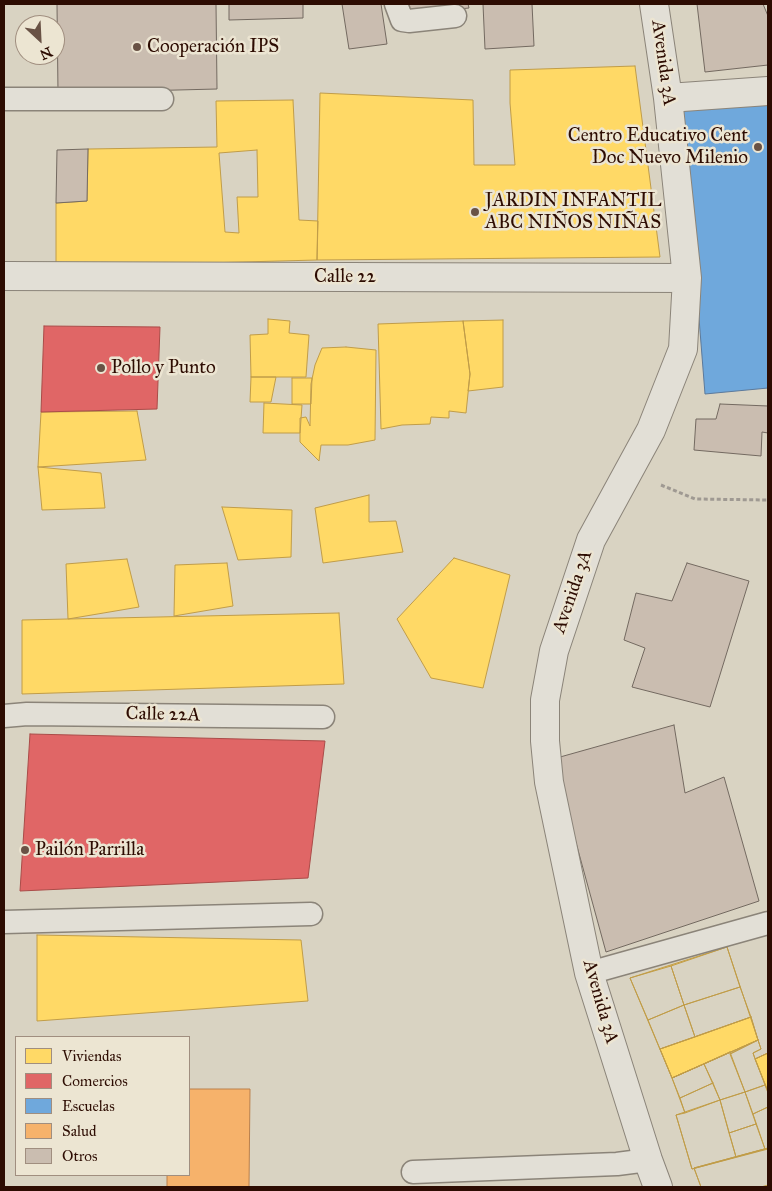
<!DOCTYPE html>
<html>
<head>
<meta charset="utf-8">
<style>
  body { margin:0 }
  #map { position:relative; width:772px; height:1191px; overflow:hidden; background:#d9d3c2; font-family:"IM FELL Great Primer",serif }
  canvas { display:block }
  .frame { position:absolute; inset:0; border:5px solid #2d0c02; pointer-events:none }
  .legend { position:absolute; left:15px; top:1036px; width:175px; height:140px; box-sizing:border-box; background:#ece5d2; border:1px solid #a08e7f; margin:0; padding:6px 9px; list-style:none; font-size:15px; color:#2d0c02 }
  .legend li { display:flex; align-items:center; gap:10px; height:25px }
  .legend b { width:25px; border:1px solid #a08e7f }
  .north { position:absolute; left:15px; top:15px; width:50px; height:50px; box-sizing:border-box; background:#ece5d2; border:1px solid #a08e7f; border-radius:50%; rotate:155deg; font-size:14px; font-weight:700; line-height:20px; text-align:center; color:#2d0c02 }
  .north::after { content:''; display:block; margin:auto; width:18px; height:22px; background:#695245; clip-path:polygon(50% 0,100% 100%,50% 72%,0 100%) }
</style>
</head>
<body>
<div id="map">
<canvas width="772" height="1191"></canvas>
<div class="frame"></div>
<ul class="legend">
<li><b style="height:14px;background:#ffd966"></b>Viviendas</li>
<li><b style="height:14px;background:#e06666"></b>Comercios</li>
<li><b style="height:14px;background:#6fa8dc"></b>Escuelas</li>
<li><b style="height:14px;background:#f6b26b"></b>Salud</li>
<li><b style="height:14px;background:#cabdb0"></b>Otros</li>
</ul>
<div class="north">N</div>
</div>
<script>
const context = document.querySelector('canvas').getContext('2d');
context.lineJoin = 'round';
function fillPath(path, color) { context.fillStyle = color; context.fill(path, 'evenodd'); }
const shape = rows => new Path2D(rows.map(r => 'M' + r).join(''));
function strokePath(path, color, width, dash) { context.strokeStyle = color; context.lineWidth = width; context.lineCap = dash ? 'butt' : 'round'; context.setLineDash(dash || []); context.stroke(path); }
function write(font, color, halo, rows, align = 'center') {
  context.font = font + ' "IM FELL Great Primer",serif'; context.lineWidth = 5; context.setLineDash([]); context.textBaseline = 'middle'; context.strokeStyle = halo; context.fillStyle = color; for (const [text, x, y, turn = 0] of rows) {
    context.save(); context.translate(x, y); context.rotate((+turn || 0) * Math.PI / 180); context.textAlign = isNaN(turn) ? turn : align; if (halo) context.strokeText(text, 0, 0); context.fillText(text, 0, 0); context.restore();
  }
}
const homes = shape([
  [635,66,660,257,317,260,320,93,473,100,474,165,515,165,510,103,510,70,635,66],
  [293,100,299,220,318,221,317,260,56,267,56,203,87,201,88,149,217,147,216,101,293,100],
  [257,150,258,197,237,197,239,233,225,232,219,153,257,150],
  [268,319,290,321,289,333,309,335,306,377,251,377,250,335,268,334,268,319],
  [503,320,503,387,468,391,470,374,463,321,503,320],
  [463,321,470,374,466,413,449,411,449,418,431,417,430,424,402,425,381,429,378,324,463,321],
  [346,347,376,350,375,440,348,445,321,445,319,461,300,442,300,418,306,417,310,426,311,384,315,365,322,348,346,347],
  [251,377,276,377,271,402,250,402,251,377],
  [292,378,312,378,311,404,292,404,292,378],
  [264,403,302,405,300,433,263,433,264,403],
  [137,411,146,460,38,467,41,412,137,411],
  [38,467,101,473,105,508,42,510,38,467],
  [369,495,369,522,396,521,403,552,323,563,315,508,369,495],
  [222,507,292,510,291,557,238,560,222,507],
  [454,558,510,575,483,688,431,678,397,619,454,558],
  [127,559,139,607,68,619,66,564,127,559],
  [227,563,233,606,174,616,175,565,227,563],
  [339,613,344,684,22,694,22,620,339,613],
  [37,935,301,940,308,1001,37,1021,37,935],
  [727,947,758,1040,672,1078,630,978,727,947],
  [727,947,740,987,684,1005,671,966,727,947],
  [671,966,684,1005,648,1020,630,978,671,966],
  [740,987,751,1017,695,1037,684,1005,740,987],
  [684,1005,695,1037,660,1049,648,1020,684,1005],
  [751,1017,758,1040,672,1078,660,1049,751,1017],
  [751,1017,758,1040,730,1054,730,1052,672,1078,660,1049,751,1017],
  [758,1040,761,1049,753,1053,755,1059,768,1053,768,1149,692,1169,676,1115,685,1113,672,1078,758,1040],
  [758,1040,761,1049,753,1053,765,1085,745,1092,730,1054,758,1040],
  [730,1052,745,1092,720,1100,704,1064,730,1052],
  [768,1053,768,1088,767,1089,755,1059,768,1053],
  [768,1053,768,1088,767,1089,755,1059,768,1053],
  [704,1064,713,1083,680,1098,672,1078,704,1064],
  [713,1083,720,1100,685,1113,680,1098,713,1083],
  [765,1085,768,1093,768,1107,753,1114,745,1092,765,1085],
  [745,1092,756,1124,729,1133,720,1100,745,1092],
  [720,1100,736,1157,692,1169,676,1115,720,1100],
  [768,1107,768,1148,765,1149,753,1114,768,1107],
  [756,1124,765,1149,736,1157,729,1133,756,1124],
  [768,1148,768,1185,761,1187,701,1187,694,1168,768,1148],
  [768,1148,768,1186,762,1187,701,1187,694,1168,768,1148]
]);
fillPath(homes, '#ffd966');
strokePath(homes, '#c09c48', 1);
const shops = shape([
  [44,326,160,327,157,409,41,412,44,326],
  [30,734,325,741,308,878,20,891,30,734]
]);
fillPath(shops, '#e06666');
strokePath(shops, '#aa4b48', 1);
const schools = shape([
  [768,96,768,388,705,394,682,103,768,96]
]);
fillPath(schools, '#6fa8dc');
strokePath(schools, '#5b799b', 1);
const health = shape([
  [189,1089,250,1089,249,1187,167,1187,167,1175,189,1175,189,1089]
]);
fillPath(health, '#f6b26b');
strokePath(health, '#ba804c', 1);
const building = shape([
  [57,4,216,4,217,89,58,93,57,4],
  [229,4,303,4,303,18,229,20,229,4],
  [342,4,381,4,387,44,349,49,342,4],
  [408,4,468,4,469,8,409,14,408,4],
  [483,4,532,4,534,46,485,49,483,4],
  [697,4,763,4,768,16,768,65,705,72,697,4],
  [88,149,87,201,56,203,57,150,88,149],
  [720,404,768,406,768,433,762,432,761,456,694,450,696,419,716,419,720,404],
  [687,563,749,581,710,707,632,687,645,648,624,640,636,593,672,601,687,563],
  [674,725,685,793,724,777,759,901,606,952,553,759,674,725]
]);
fillPath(building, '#cabdb0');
strokePath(building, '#736960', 1);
const service = shape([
  [396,4,402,20,409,21,455,16],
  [4,99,162,99],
  [4,716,27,714,323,717],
  [4,922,311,914],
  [589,973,768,923],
  [413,1172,617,1164,648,1160]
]);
const minor = shape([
  [654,4,668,98,687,278,683,349,651,430,591,540,554,651,545,700,545,741,549,782,589,973,648,1160,658,1187],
  [668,98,768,91],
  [4,276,687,278]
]);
strokePath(service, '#8b8479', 25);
strokePath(minor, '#8b8479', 30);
strokePath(shape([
  [661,485,695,499,768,500]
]), '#9f9992', 3, [4, 2.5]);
strokePath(service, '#e2dfd6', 22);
strokePath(minor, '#e2dfd6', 28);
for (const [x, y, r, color] of [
  [137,47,5,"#695245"],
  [758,147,5,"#695245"],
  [475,212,5,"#695245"],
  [101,368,5,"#695245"],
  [25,850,5,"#695245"]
]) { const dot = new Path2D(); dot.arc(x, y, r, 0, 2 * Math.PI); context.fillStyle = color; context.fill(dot); strokePath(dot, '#ece5d2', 2); }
write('19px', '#2d0c02', '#ece5d2', [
  ["Cooperación IPS",147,47],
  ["Centro Educativo Cent",748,136,"right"],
  ["Doc Nuevo Milenio",748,158,"right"],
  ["JARDIN INFANTIL",485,201],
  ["ABC NIÑOS NIÑAS",485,223],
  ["Pollo y Punto",111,368],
  ["Pailón Parrilla",35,850]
], 'left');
write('19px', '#2d0c02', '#ece5d2', [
  ["Avenida 3A",663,63,82],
  ["Calle 22",345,277],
  ["Avenida 3A",573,592,-71],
  ["Calle 22A",163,715,1],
  ["Avenida 3A",600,1002,74]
]);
</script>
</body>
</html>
